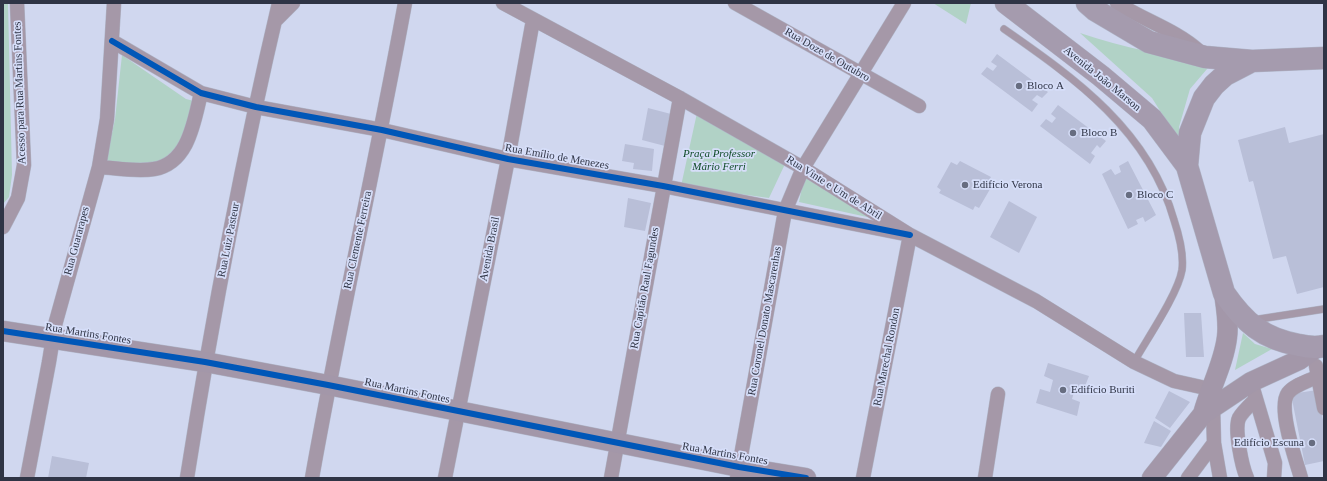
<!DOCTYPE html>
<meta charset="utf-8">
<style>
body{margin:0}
#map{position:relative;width:1327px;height:481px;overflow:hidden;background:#d0d7ef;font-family:"Times New Roman",serif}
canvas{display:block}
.frame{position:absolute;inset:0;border:4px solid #2f3445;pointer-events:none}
</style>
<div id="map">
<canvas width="1327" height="481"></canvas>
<div class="frame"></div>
</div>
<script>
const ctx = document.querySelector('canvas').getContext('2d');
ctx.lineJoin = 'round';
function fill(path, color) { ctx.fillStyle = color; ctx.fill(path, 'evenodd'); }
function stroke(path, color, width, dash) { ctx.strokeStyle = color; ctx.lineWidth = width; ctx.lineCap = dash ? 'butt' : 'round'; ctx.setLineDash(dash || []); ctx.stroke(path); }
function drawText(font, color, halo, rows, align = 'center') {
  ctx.font = font + ' "Times New Roman",serif'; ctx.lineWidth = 3.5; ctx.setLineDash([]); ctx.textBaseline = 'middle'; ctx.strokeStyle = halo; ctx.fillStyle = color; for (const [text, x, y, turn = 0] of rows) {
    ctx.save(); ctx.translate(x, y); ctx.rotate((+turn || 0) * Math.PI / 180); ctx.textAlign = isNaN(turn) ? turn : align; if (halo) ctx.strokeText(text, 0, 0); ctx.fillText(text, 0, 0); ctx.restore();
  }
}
const green = new Path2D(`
 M 3,3 L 8,3 L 12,175 L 9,197 L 3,204 Z
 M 933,3 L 971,3 L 966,24 Z
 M 1080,33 C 1124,48 1167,56 1213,62 L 1190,89 L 1179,127 L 1182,146 L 1152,98 Z
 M 122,55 L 186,99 L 194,101 L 186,139 L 155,167 L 105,165 L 115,119 Z
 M 697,113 L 785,164 L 769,198 L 681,186 Z
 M 805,173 L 876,219 L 799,202 Z
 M 1243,333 L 1255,344 L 1272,349 L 1235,370 Z`);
const building = new Path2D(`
 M 997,54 L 1048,92 L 1042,98 L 1037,95 L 1032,100 L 1038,104 L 1032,112 L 981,74 L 987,67 L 993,71 L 997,66 L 991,62 Z
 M 1058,105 L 1106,141 L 1100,148 L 1097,145 L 1091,153 L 1095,156 L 1090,164 L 1040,126 L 1046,119 L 1052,123 L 1056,118 L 1051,114 Z
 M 648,108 L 671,114 L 665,146 L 642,140 Z
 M 1285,127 L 1289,143 L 1324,134 L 1324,287 L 1297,294 L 1286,256 L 1273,259 L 1253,181 L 1249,182 L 1238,140 Z
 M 625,144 L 654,149 L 652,171 L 633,169 L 634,163 L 622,161 Z
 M 960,161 L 991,177 L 988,182 L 993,184 L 979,208 L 975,206 L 973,210 L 939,193 L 941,190 L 937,187 L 951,162 L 957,165 Z
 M 1128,161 L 1156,215 L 1145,222 L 1143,217 L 1136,220 L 1138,224 L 1128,229 L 1102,174 L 1111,169 L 1115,175 L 1121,172 L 1119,166 Z
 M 628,198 L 651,203 L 645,231 L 624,227 Z
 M 1009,201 L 1037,217 L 1019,253 L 990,237 Z
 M 1184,313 L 1201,313 L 1204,357 L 1186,357 Z
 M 1048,363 L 1089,376 L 1083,391 L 1075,389 L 1072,399 L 1080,402 L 1077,416 L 1036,403 L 1040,389 L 1050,392 L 1053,380 L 1044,376 Z
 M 1317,390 L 1324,425 L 1324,461 L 1305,465 L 1291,394 Z
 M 1169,391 L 1190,402 L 1170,428 L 1155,418 Z
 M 1154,421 L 1171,431 L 1161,447 L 1144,443 Z
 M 52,456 L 89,463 L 86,478 L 48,478 Z`);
const lane = new Path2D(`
 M 1004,29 C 1076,79 1149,131 1174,220 C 1179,235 1184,254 1182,270 C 1178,294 1147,339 1134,362
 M 1253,320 L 1324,309`);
const street = new Path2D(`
 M 503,3 L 680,98 L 803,168 L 910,235 L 1036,301 L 1134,362 L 1174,381 L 1210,389
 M 735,3 L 919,106
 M 1117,3 C 1143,20 1176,30 1199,51
 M 275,21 L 293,3
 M 112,41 L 201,93 L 256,107 L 382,130 L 508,159 L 663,186 L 910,235
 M 99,167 C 116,168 137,172 154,169 C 189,163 194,121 201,93
 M 3,227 L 18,198 L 24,165 L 17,3
 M 1316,366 L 1324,408
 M 1251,382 L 1275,463 L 1274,478
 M 1213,407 L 1214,443 L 1220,478
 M 27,478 L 49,362 L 55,325 L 99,167 L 107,119 L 114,3
 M 187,478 C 212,319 242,160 279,3
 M 312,478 C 340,319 376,162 405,3
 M 445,478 L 508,159 L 533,20
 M 611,478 L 680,98
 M 737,478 L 785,211 L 803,168 L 904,3
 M 863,478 L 910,235
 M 985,478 L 998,394
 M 1188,478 L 1214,443
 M 1247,478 C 1242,467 1234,429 1239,418 C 1243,411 1250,405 1256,399
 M 1301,478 C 1296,460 1277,408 1288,393 C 1294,385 1309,381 1318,376`);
const secondary = new Path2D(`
 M 3,331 L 205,362 L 328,385 L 739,467 L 806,478
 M 1203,414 C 1210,388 1224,363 1227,337 C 1229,323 1226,307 1224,293
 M 1152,478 L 1203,414 L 1251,382 L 1299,360 L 1316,348`);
const primary = new Path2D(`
 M 1006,3 L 1101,76 L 1152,119 L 1187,166
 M 1087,3 L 1095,10 L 1149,42 L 1205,57 L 1252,61 L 1324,58
 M 1252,61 L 1225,75 L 1214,85 L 1204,98 L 1190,133 L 1187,166 L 1224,293 C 1244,322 1263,339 1299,345 C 1308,347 1315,348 1324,346`);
const cycleway = new Path2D(`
 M 112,41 L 201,93 L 256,107 L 382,130 L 508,159 L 663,186 L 910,235
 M 3,331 L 205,362 L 328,385 L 739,467 L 806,478`);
const markers = [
 [1019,86,4,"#676d80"],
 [1073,133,4,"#676d80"],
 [965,185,4,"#676d80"],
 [1129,195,4,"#676d80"],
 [1063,390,4,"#676d80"],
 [1312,443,4,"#676d80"]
];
const streetNames = [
 ["Rua Doze de Outubro",827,55,30],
 ["Avenida João Marson",1102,79,39],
 ["Acesso para Rua Martins Fontes",20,93,-92],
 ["Rua Emílio de Menezes",557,157,10],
 ["Rua Vinte e Um de Abril",834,188,32],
 ["Rua Luiz Pasteur",229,240,-79],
 ["Rua Clemente Ferreira",358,240,-78],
 ["Rua Guararapes",77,241,-75],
 ["Avenida Brasil",490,249,-79],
 ["Rua Capitão Raul Fagundes",645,288,-80],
 ["Rua Coronel Donato Mascarenhas",765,321,-80],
 ["Rua Martins Fontes",88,334,9],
 ["Rua Marechal Rondon",887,357,-79],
 ["Rua Martins Fontes",407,391,12],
 ["Rua Martins Fontes",725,454,10]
];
const poiNames = [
 ["Bloco A",1027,86],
 ["Bloco B",1081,133],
 ["Edifício Verona",973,185],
 ["Bloco C",1137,195],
 ["Edifício Buriti",1071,390],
 ["Edifício Escuna",1304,443,"right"]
];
const parkNames = [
 ["Praça Professor",719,154],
 ["Mário Ferri",719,167]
];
fill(green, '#b1d2c6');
fill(building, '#b9bfd8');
stroke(lane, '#afb5c7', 8);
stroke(street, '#afb5c7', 15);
stroke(secondary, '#afb5c7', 21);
stroke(primary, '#afb5c7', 23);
stroke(lane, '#a598a8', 7);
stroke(street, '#a598a8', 14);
stroke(secondary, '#a397a9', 20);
stroke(primary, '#a59bae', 22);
stroke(cycleway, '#0057b8', 6);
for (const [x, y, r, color] of markers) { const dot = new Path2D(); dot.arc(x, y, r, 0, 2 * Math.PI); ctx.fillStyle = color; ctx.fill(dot); stroke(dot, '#d6def9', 1.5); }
drawText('11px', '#2f3445', '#d6def9', streetNames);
drawText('11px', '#2f3445', '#d6def9', poiNames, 'left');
drawText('italic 11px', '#0f4b27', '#d6def9', parkNames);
</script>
